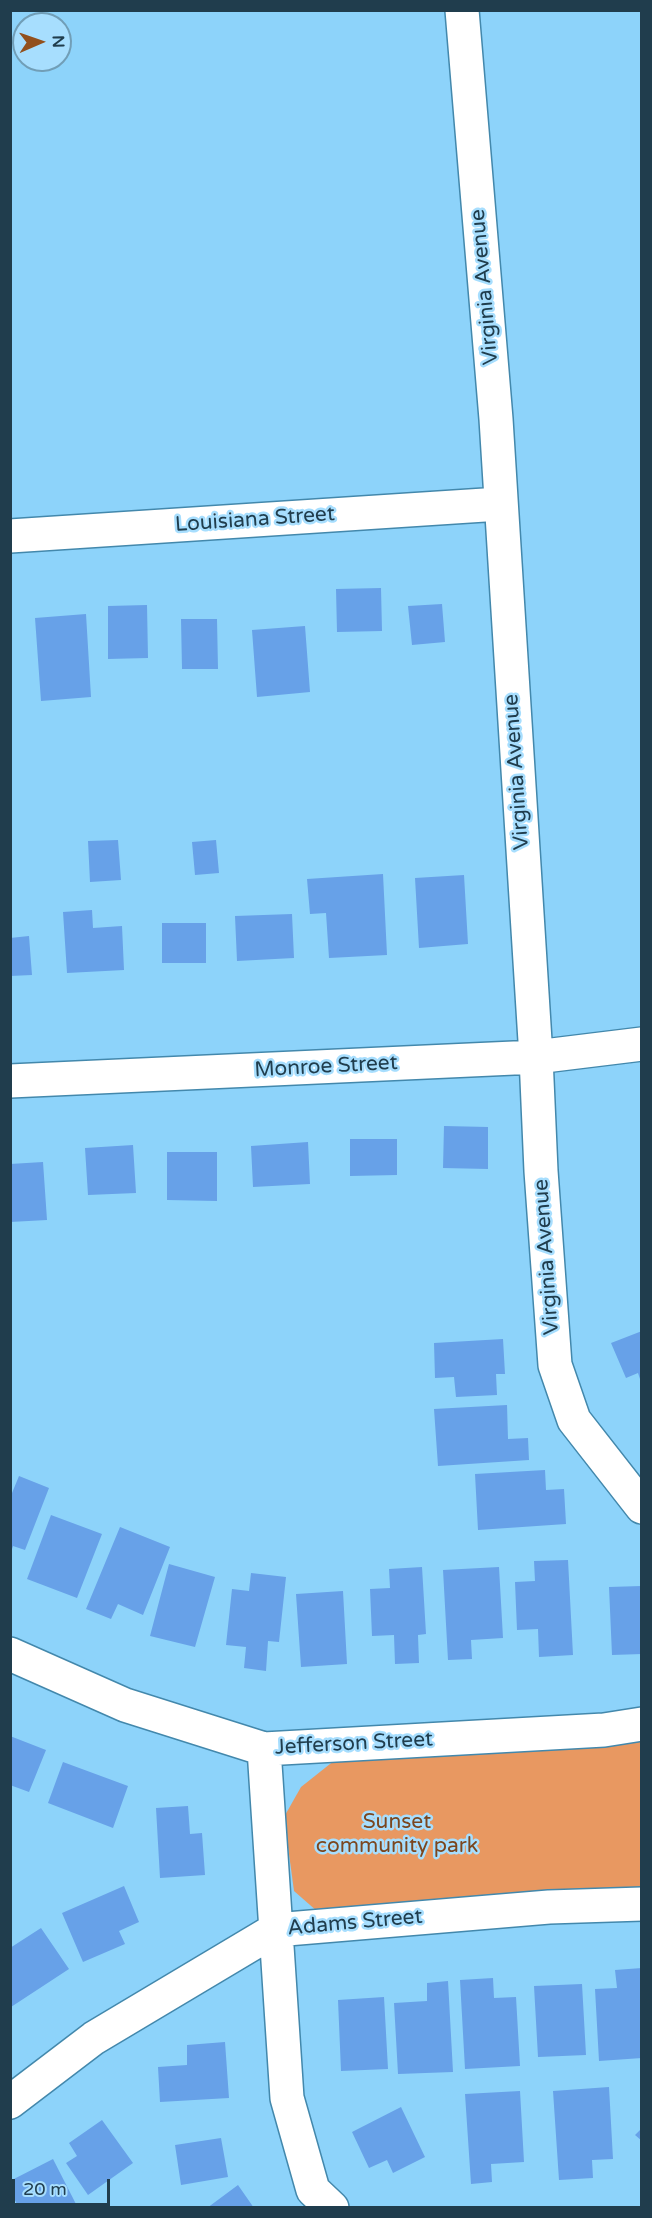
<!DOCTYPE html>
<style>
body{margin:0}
#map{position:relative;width:652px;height:2218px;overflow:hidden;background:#8dd3fa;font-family:"Varela Round",sans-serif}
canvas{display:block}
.frame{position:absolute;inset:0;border:12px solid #203d4d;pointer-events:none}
.north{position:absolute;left:12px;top:12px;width:60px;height:60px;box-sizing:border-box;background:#a7defe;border:2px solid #719eb7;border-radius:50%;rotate:88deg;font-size:16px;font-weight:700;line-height:24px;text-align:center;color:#203d4d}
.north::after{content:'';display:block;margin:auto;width:21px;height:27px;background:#92501d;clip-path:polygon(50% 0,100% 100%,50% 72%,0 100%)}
.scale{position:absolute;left:12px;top:2179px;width:98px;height:27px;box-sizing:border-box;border:3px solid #203d4d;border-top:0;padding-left:8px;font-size:18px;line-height:21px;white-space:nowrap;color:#203d4d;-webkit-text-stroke:4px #a7defe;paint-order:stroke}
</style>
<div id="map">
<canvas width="652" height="2218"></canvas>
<div class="frame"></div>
<div class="north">N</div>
<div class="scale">20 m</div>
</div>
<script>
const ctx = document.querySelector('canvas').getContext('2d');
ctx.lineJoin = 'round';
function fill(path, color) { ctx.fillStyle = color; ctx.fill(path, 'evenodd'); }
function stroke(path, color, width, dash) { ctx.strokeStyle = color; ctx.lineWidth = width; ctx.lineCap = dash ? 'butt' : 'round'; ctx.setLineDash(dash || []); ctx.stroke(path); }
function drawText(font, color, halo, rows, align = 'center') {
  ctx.font = font + ' "Varela Round",sans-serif'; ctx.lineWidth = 5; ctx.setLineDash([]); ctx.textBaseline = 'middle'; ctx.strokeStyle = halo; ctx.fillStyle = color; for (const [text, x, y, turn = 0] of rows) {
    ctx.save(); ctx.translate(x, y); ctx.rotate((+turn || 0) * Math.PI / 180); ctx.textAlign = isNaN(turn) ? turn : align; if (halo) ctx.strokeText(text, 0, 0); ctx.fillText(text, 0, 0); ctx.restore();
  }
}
const green = new Path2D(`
 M 641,1735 L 641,1891 L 326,1919 L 294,1891 L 284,1817 L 301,1787 L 335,1760 Z`);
const building = new Path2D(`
 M 381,588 L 382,631 L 337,632 L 336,589 Z
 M 442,604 L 445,642 L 412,645 L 408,606 Z
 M 147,605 L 148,658 L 108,659 L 108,606 Z
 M 86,614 L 91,697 L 41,701 L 35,618 Z
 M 181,619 L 217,619 L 218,669 L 182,669 Z
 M 305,626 L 310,692 L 257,697 L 252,630 Z
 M 118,840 L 121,880 L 90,882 L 88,841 Z
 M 216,840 L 219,873 L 195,875 L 192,842 Z
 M 383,874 L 387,955 L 329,958 L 326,913 L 310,914 L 307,879 Z
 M 464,875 L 468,944 L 419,948 L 415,878 Z
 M 92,910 L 93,928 L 122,926 L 124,970 L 67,973 L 63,912 Z
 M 292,914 L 294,958 L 237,961 L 235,916 Z
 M 162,923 L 206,923 L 206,963 L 162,963 Z
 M 29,936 L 32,975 L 10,976 L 10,938 Z
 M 444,1126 L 488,1127 L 488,1169 L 443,1168 Z
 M 350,1139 L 397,1139 L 397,1175 L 350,1176 Z
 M 308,1142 L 310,1184 L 253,1187 L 251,1146 Z
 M 133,1145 L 136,1193 L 88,1195 L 85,1148 Z
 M 167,1152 L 217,1152 L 217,1201 L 167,1200 Z
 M 43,1162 L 47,1220 L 10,1222 L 10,1164 Z
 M 642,1331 L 642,1382 L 641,1382 L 638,1373 L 626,1378 L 611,1343 Z
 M 503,1339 L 505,1374 L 496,1374 L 497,1395 L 456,1397 L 454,1377 L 435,1378 L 434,1343 Z
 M 507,1405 L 508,1439 L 528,1438 L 529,1460 L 438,1466 L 434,1409 Z
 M 545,1470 L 546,1490 L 564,1489 L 566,1524 L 478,1530 L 475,1474 Z
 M 19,1476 L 49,1488 L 25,1550 L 13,1546 L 11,1552 L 10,1492 L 12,1493 Z
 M 51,1515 L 102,1534 L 77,1598 L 27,1579 Z
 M 120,1527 L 170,1547 L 143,1615 L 118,1604 L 111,1619 L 86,1609 Z
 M 568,1560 L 573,1655 L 539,1657 L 538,1629 L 517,1630 L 515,1582 L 535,1581 L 534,1561 Z
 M 169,1564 L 215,1577 L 195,1647 L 150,1636 Z
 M 422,1567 L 426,1634 L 418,1635 L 419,1663 L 395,1664 L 394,1635 L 372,1636 L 370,1589 L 390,1588 L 389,1569 Z
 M 499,1567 L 503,1638 L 471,1640 L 472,1659 L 448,1660 L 443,1570 Z
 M 251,1573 L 286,1577 L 279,1642 L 268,1641 L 266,1671 L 244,1668 L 246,1647 L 226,1645 L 232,1589 L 249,1591 Z
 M 641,1586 L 642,1654 L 612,1655 L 609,1587 Z
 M 343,1591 L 347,1664 L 301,1667 L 296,1594 Z
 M 10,1736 L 46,1750 L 29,1792 L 10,1785 Z
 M 63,1762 L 128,1786 L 113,1828 L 48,1803 Z
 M 188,1806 L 190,1834 L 202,1833 L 205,1875 L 160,1878 L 156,1808 Z
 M 124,1886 L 139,1922 L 119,1931 L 125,1944 L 83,1962 L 62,1913 Z
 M 41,1928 L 69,1969 L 11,2007 L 10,1948 Z
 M 642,1968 L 642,2058 L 599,2061 L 595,1989 L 617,1988 L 615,1970 Z
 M 493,1978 L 494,1998 L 516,1997 L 520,2066 L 465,2069 L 460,1980 Z
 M 448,1981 L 453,2072 L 398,2074 L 394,2003 L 427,2001 L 427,1983 Z
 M 582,1984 L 586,2055 L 538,2057 L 534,1986 Z
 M 384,1997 L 388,2069 L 341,2071 L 338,2000 Z
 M 225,2042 L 229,2098 L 160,2102 L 158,2067 L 187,2065 L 187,2045 Z
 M 609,2087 L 613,2159 L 592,2160 L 593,2178 L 559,2180 L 553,2091 Z
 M 520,2091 L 524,2162 L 491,2164 L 492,2182 L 471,2184 L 465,2094 Z
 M 401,2107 L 425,2157 L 393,2173 L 387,2160 L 369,2168 L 352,2132 Z
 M 102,2120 L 133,2163 L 88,2195 L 66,2163 L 77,2156 L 69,2143 Z
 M 642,2128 L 642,2141 L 635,2135 Z
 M 221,2138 L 228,2177 L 181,2185 L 175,2145 Z
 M 53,2159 L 78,2208 L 19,2208 L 10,2191 L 10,2181 Z
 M 238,2185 L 254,2208 L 207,2208 Z`);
const street = new Path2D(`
 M 462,10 L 496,419 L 536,1057 L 541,1171 L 555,1365 L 574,1420 L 642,1507
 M 10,536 L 500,504
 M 10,1081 L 536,1057 L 642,1044
 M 10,1654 L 125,1705 L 264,1749 L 604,1730 L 642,1724
 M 264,1749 L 287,2098 L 313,2190 L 332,2208
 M 10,2102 L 94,2038 L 275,1930 L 549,1907 L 642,1904`);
const streetNames = [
 ["Virginia Avenue",485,287,-95],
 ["Louisiana Street",255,520,-4],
 ["Virginia Avenue",517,772,-94],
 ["Monroe Street",326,1067,-3],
 ["Virginia Avenue",547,1257,-94],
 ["Jefferson Street",354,1744,-3],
 ["Adams Street",355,1923,-5]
];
const parkNames = [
 ["Sunset",397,1822],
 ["community park",397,1846]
];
fill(green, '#e89861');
fill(building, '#67a1e8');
stroke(street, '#4388ac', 36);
stroke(street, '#fff', 33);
drawText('21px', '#203d4d', '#a7defe', streetNames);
drawText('21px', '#7b461e', '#a7defe', parkNames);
</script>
